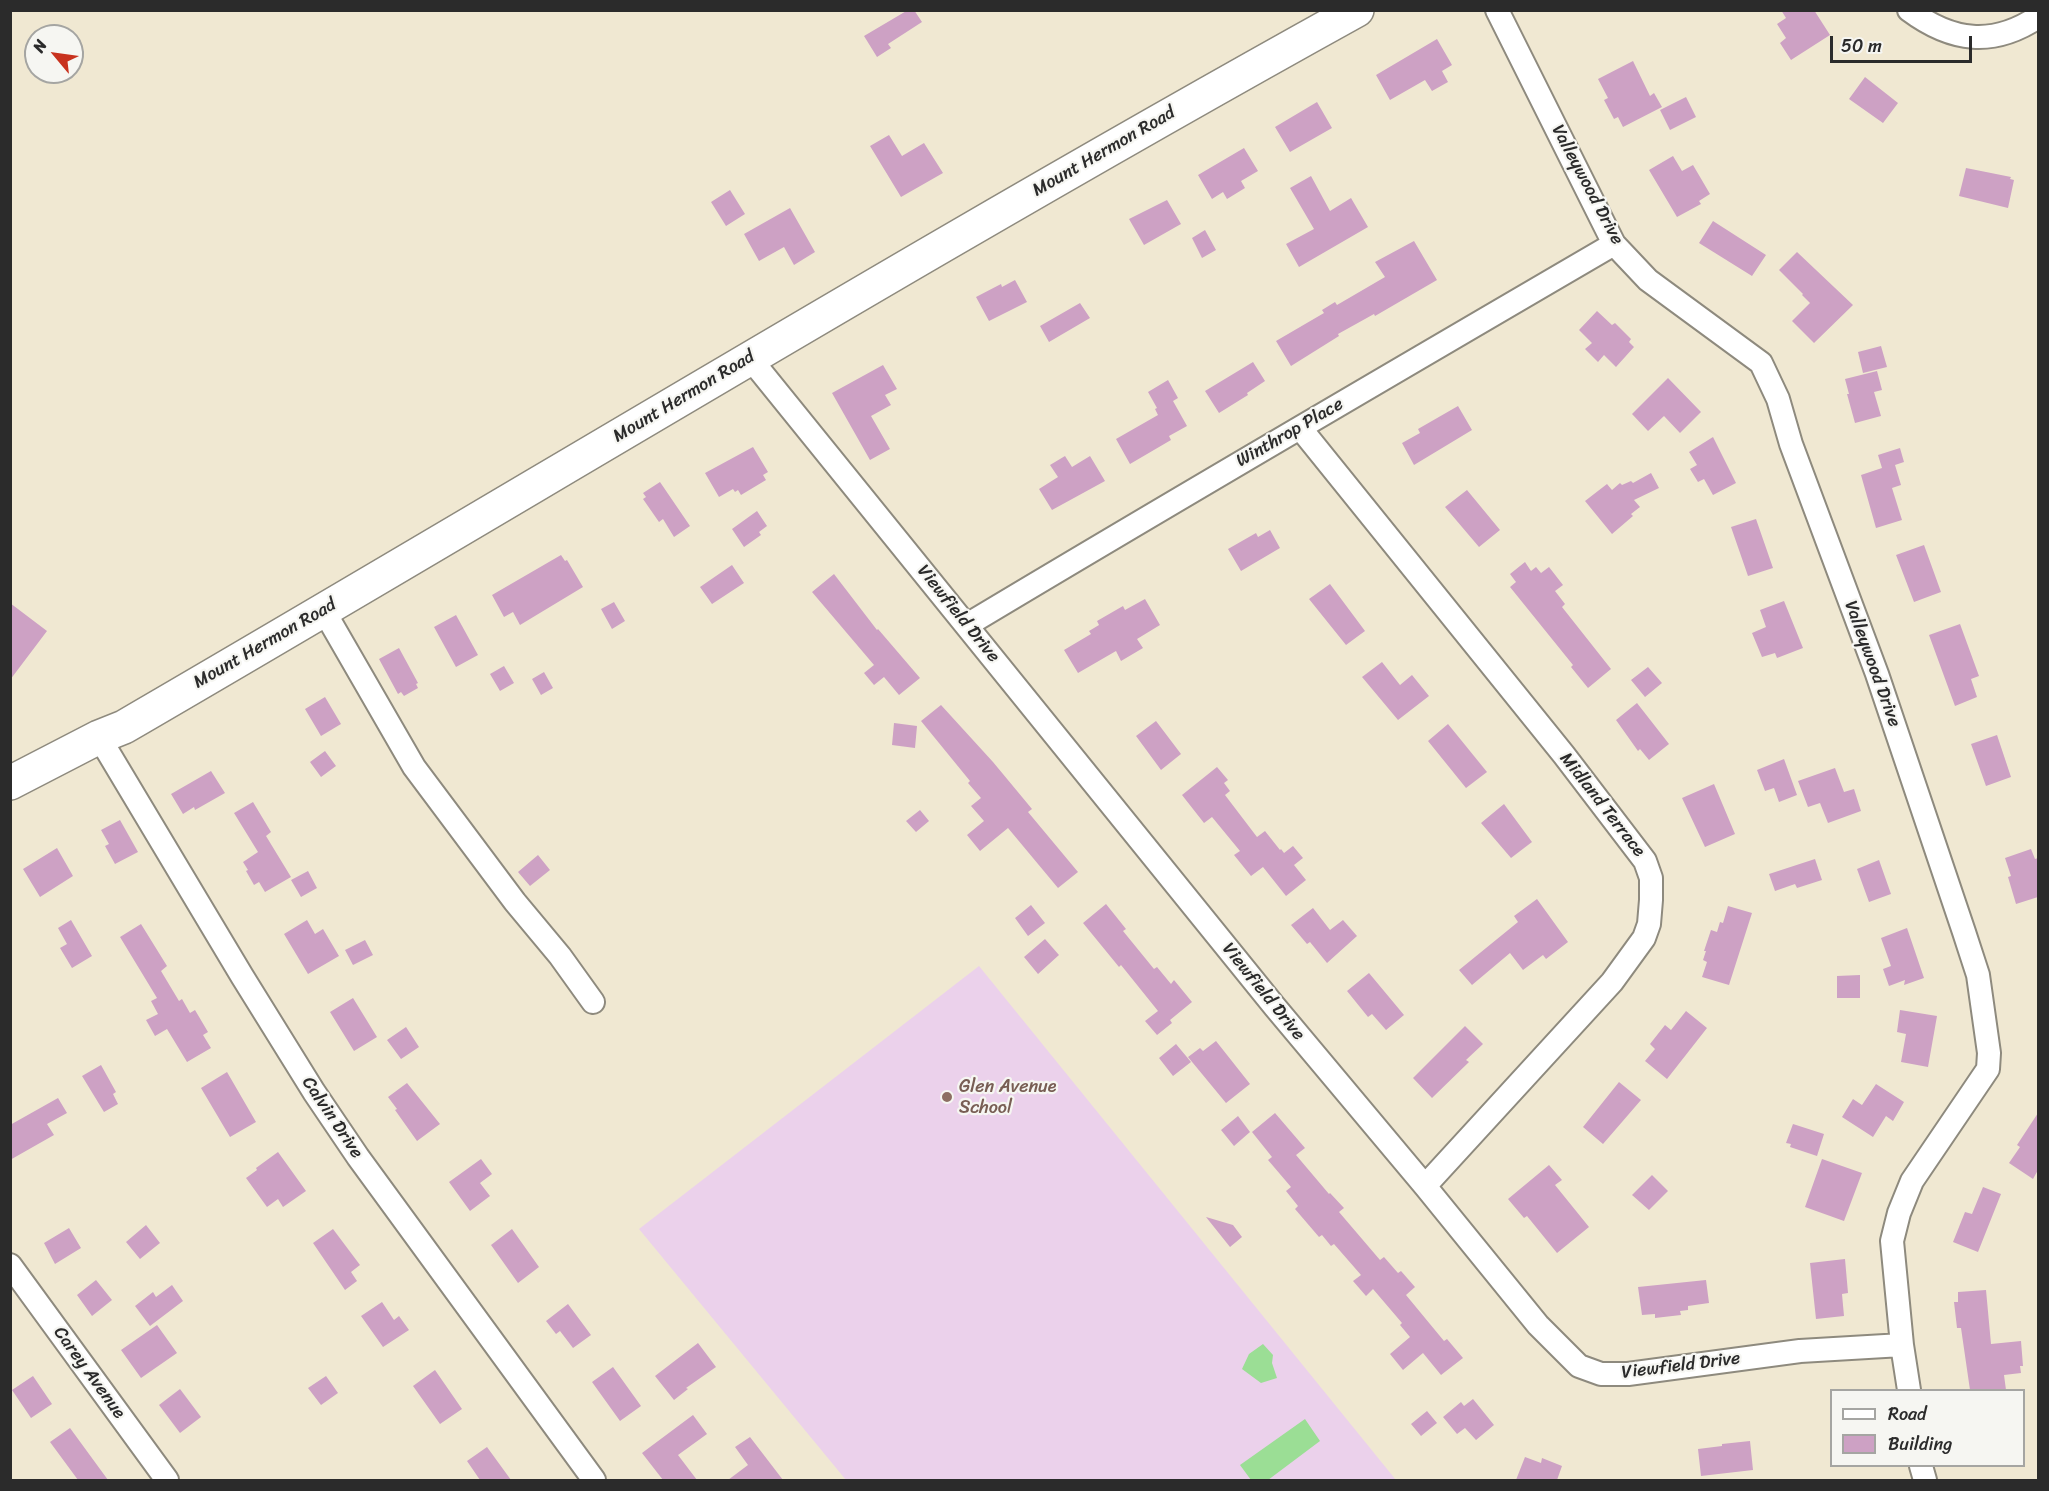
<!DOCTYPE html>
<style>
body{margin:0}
#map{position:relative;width:2049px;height:1491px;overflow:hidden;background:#f0e8d2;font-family:Sriracha,sans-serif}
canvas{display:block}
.frame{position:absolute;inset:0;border:12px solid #2b2b2b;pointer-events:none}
.legend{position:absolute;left:1830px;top:1389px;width:195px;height:78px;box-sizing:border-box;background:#f6f6f2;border:2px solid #a5a5a2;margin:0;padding:8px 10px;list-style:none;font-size:18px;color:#2b2b2b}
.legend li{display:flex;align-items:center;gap:12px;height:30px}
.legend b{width:30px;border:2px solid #a5a5a2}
.north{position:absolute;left:24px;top:24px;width:60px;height:60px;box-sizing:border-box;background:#f6f6f2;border:2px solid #a5a5a2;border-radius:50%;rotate:299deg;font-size:16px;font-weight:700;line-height:24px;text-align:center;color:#2b2b2b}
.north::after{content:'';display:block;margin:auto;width:21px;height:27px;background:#c8321e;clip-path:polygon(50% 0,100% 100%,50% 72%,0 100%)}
.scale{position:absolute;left:1830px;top:36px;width:142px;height:27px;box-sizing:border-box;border:3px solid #2b2b2b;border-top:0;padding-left:8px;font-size:18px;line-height:21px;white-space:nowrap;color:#2b2b2b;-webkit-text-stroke:4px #f6f6f2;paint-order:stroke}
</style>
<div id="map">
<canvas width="2049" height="1491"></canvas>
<div class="frame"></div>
<ul class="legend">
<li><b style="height:8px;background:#fff"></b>Road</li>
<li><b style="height:16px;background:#cda1c4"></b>Building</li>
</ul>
<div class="north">N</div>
<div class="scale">50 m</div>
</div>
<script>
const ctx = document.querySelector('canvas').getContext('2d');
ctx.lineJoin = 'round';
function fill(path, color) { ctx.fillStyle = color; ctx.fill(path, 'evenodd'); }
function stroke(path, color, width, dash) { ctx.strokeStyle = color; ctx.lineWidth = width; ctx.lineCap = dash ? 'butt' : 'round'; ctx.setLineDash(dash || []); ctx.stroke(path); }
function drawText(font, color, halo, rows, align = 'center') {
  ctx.font = font + ' Sriracha,sans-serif'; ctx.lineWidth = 4.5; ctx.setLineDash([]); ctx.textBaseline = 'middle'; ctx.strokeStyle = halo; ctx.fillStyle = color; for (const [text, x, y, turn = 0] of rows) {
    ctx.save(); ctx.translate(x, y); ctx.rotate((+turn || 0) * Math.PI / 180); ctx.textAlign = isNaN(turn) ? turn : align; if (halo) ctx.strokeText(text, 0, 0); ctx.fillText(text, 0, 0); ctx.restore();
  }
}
const built = new Path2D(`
 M 979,966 L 1396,1480 L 846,1480 L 639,1229 Z`);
const green = new Path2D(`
 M 1263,1344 L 1273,1355 L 1272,1363 L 1277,1378 L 1261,1383 L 1242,1369 L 1249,1354 Z
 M 1305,1419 L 1320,1441 L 1268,1480 L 1251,1480 L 1240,1465 Z`);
const building = new Path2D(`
 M 908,10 L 914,10 L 922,22 L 888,44 L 891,48 L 877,57 L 864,36 Z
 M 1781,10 L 1814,10 L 1830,35 L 1791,60 L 1780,43 L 1786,38 L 1777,24 L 1786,18 Z
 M 1437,39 L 1452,65 L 1442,71 L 1448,82 L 1432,91 L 1425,80 L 1390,100 L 1376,75 Z
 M 1633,61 L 1650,96 L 1654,93 L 1662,107 L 1623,127 L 1618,117 L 1614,119 L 1604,100 L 1608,98 L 1598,79 Z
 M 1865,77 L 1898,103 L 1883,123 L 1849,99 Z
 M 1686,97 L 1696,117 L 1670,130 L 1660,110 Z
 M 1317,102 L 1332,128 L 1290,152 L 1275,127 Z
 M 889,135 L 902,156 L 924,143 L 943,173 L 901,197 L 870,146 Z
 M 1244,148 L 1258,171 L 1241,181 L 1245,188 L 1227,199 L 1223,192 L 1212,199 L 1198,175 Z
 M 1673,156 L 1682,171 L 1693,165 L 1710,194 L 1699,201 L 1701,204 L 1677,217 L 1649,170 Z
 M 1966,168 L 2011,177 L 2010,179 L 2014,180 L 2008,208 L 1959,196 Z
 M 1311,176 L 1330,211 L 1351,198 L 1368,227 L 1299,267 L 1286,244 L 1314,229 L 1290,188 Z
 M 730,190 L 745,214 L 726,226 L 711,202 Z
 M 1167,200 L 1181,224 L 1144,245 L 1129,219 Z
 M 790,208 L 815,252 L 794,265 L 784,247 L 759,261 L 744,234 Z
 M 1713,221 L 1766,255 L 1752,276 L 1699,243 Z
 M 1205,230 L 1216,250 L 1202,258 L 1192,238 Z
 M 1414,241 L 1437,280 L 1375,316 L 1374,314 L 1338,334 L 1339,336 L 1291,366 L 1276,341 L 1324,313 L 1322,310 L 1335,302 L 1337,305 L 1385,277 L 1375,262 Z
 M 1797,252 L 1853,305 L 1814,343 L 1792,321 L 1810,303 L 1802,295 L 1803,294 L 1779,270 Z
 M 1015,280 L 1027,302 L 989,321 L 976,297 L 1001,284 L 1002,287 Z
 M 1080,303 L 1090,318 L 1049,342 L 1040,326 Z
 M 1597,311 L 1612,325 L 1615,323 L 1631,339 L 1629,342 L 1634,347 L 1616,367 L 1604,355 L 1598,362 L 1585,349 L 1592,343 L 1579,330 Z
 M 1881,346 L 1887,367 L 1863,373 L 1858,352 Z
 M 1253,362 L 1265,381 L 1247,393 L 1248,395 L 1219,413 L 1205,391 Z
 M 883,365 L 897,389 L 885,395 L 891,405 L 871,416 L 890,449 L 870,460 L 832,393 Z
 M 1877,371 L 1882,390 L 1874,392 L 1881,416 L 1855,423 L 1847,394 L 1849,394 L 1845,379 Z
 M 1668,378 L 1701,412 L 1680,433 L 1664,416 L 1648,431 L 1632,414 Z
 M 1168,380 L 1178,398 L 1173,401 L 1187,426 L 1169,436 L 1171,440 L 1130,464 L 1116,439 L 1158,415 L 1155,409 L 1157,408 L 1148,392 Z
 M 1458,406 L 1472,430 L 1414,465 L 1402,443 L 1420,433 L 1418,429 Z
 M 1713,437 L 1736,483 L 1713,495 L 1704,479 L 1698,482 L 1690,469 L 1697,465 L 1689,452 Z
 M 753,447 L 768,472 L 763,475 L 766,480 L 741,495 L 738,490 L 735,492 L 733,489 L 719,497 L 705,473 Z
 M 1900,448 L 1904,462 L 1895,465 L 1901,485 L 1892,488 L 1902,520 L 1876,528 L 1861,475 L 1882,468 L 1878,455 Z
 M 1065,456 L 1072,467 L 1090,456 L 1105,481 L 1052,510 L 1039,489 L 1058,477 L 1050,465 Z
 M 1651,473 L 1659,488 L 1634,500 L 1640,507 L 1631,514 L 1633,516 L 1612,534 L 1585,501 L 1607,484 L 1612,490 L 1620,483 L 1622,485 L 1631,481 L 1633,483 Z
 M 660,482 L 690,526 L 674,537 L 663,519 L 659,522 L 643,499 L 646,497 L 643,493 Z
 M 1467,490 L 1500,530 L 1479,547 L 1445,507 Z
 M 757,511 L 767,526 L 759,532 L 761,535 L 744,547 L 732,529 Z
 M 1756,519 L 1773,568 L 1748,576 L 1731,527 Z
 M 1270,530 L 1280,548 L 1241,571 L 1228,549 L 1256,533 L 1258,537 Z
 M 1924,545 L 1941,592 L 1914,602 L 1896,555 Z
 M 561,555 L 565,561 L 567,560 L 583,587 L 520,625 L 513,612 L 504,617 L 492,595 Z
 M 1525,562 L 1531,571 L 1536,567 L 1541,573 L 1549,567 L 1563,585 L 1555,591 L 1565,604 L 1562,607 L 1611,669 L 1588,688 L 1571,667 L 1573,665 L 1510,587 L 1516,582 L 1510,574 Z
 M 732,565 L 744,583 L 712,604 L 700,587 Z
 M 834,574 L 877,630 L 878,629 L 920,678 L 899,695 L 884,677 L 874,685 L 864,673 L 874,665 L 812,592 Z
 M 1330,584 L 1365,631 L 1346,645 L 1309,599 Z
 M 1145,599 L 1160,625 L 1137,639 L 1143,648 L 1121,661 L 1116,651 L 1078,673 L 1064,650 L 1091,634 L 1089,631 L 1099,625 L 1097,621 L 1123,606 L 1125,610 Z
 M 1784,601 L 1803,648 L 1777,658 L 1775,653 L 1762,657 L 1752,633 L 1766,627 L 1760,610 Z
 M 614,602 L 625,621 L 612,629 L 601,609 Z
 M 10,603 L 47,631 L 10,680 Z
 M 456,615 L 478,655 L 456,667 L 434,627 Z
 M 1960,624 L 1979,676 L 1971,679 L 1977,697 L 1955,706 L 1929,635 Z
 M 399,648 L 418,683 L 416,684 L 418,688 L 404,696 L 401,692 L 398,694 L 379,659 Z
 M 1382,662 L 1400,685 L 1412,675 L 1429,696 L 1398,720 L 1362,677 Z
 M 504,666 L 514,683 L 500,691 L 490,674 Z
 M 1648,667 L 1662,683 L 1645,697 L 1631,680 Z
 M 544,672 L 553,688 L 541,695 L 532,679 Z
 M 325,697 L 341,724 L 321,736 L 305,709 Z
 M 1637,703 L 1669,744 L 1649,760 L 1640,749 L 1638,751 L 1616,720 Z
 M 941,705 L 993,762 L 1032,809 L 1028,812 L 1078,872 L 1058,888 L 1008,828 L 980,851 L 967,835 L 984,821 L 971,806 L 981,798 L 968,783 L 970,781 L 921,721 Z
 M 1156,721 L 1181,754 L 1161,770 L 1136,736 Z
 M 894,723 L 917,726 L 915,748 L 892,745 Z
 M 1448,724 L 1487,772 L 1466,788 L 1428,741 Z
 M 1997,735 L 2011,777 L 1986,786 L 1971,744 Z
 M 325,751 L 336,766 L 321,777 L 310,762 Z
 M 1784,759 L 1797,795 L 1779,802 L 1774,788 L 1765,791 L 1757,770 Z
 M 1217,767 L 1228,780 L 1224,783 L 1230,791 L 1225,795 L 1257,837 L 1265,831 L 1280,850 L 1281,849 L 1284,853 L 1293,846 L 1303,858 L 1294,865 L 1306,880 L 1286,896 L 1263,867 L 1251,876 L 1234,855 L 1240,851 L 1212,817 L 1204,823 L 1182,795 Z
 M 1835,768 L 1844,792 L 1854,789 L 1861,811 L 1828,823 L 1820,803 L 1808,807 L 1798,781 Z
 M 211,771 L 225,793 L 195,810 L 194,807 L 183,814 L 171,794 Z
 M 1714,784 L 1735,834 L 1705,847 L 1682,798 Z
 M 253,802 L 271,832 L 266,836 L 291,877 L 265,892 L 259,882 L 254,885 L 246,871 L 248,870 L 243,862 L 258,852 L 234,813 Z
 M 1504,804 L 1532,842 L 1511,858 L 1481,823 Z
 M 920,810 L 929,821 L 916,832 L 906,821 Z
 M 120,820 L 138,852 L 115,864 L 105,846 L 109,844 L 101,830 Z
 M 57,848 L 73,876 L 40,897 L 23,869 Z
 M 2031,849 L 2035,859 L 2038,858 L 2038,897 L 2016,904 L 2008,877 L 2011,876 L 2005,858 Z
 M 538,855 L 550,870 L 530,886 L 518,872 Z
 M 1815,859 L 1822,880 L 1797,888 L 1795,884 L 1775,891 L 1769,874 Z
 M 1879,860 L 1891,894 L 1869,902 L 1857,869 Z
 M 308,871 L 317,888 L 301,897 L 291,880 Z
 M 1537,899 L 1568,942 L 1546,959 L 1543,955 L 1523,970 L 1510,953 L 1472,985 L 1459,970 L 1518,922 L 1514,916 Z
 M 1106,904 L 1126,929 L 1123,931 L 1154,969 L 1157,967 L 1171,984 L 1174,980 L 1192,1002 L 1170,1020 L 1172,1023 L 1157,1035 L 1145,1021 L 1158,1011 L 1121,965 L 1119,967 L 1083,923 Z
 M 1031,905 L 1045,923 L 1028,936 L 1015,918 Z
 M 1728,906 L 1752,913 L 1729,985 L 1702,977 L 1707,962 L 1703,960 L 1706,951 L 1704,951 L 1711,930 L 1717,932 L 1720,922 L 1723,923 Z
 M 1313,908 L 1330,930 L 1343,920 L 1357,936 L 1327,963 L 1310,942 L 1307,944 L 1291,925 Z
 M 71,920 L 92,956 L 72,968 L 60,948 L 67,944 L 58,928 Z
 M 307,920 L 315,934 L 323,929 L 339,956 L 308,974 L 284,934 Z
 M 141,924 L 167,966 L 161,971 L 179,1001 L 182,999 L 190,1013 L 195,1010 L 208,1032 L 203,1035 L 211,1048 L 187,1062 L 167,1029 L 155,1036 L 146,1020 L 158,1014 L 151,1001 L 157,998 L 120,937 Z
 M 1907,928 L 1924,978 L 1904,985 L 1905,980 L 1889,986 L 1883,969 L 1891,966 L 1881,938 Z
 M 1045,939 L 1059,955 L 1038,974 L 1024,957 Z
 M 365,940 L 373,955 L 353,965 L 345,950 Z
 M 1369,973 L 1404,1015 L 1386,1030 L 1372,1014 L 1368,1017 L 1347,991 Z
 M 1860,975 L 1860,998 L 1837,998 L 1837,976 Z
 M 353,998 L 377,1037 L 354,1051 L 330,1012 Z
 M 1900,1010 L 1937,1016 L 1928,1067 L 1901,1062 L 1906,1034 L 1897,1032 Z
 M 1686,1011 L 1707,1028 L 1667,1079 L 1645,1061 L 1655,1049 L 1650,1044 L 1665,1025 L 1671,1030 Z
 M 1465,1026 L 1483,1044 L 1466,1060 L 1469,1062 L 1432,1098 L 1413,1078 Z
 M 406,1027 L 419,1047 L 401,1059 L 387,1040 Z
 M 1216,1041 L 1250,1084 L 1226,1103 L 1188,1057 L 1200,1048 L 1203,1051 Z
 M 1176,1044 L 1191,1062 L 1173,1076 L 1159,1058 Z
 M 101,1065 L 116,1092 L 113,1094 L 118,1104 L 104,1112 L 82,1076 Z
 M 227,1072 L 256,1122 L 230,1137 L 201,1088 Z
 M 1619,1082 L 1641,1100 L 1603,1144 L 1583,1127 Z
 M 407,1083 L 440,1124 L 417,1141 L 395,1110 L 397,1109 L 388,1097 Z
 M 1876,1084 L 1904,1102 L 1893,1121 L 1886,1116 L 1873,1137 L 1842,1117 L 1853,1099 L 1862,1105 Z
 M 58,1098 L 67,1113 L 47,1124 L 54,1135 L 10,1160 L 10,1125 Z
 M 1275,1113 L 1305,1148 L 1296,1155 L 1329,1194 L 1330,1193 L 1344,1208 L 1339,1212 L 1380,1260 L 1384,1257 L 1398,1273 L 1401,1271 L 1415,1287 L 1406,1295 L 1444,1341 L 1447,1339 L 1463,1358 L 1441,1375 L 1423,1353 L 1403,1370 L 1390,1354 L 1410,1337 L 1400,1325 L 1402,1323 L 1373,1289 L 1366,1296 L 1353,1281 L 1361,1275 L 1334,1244 L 1331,1246 L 1322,1235 L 1319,1237 L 1295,1209 L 1298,1206 L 1286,1191 L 1291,1187 L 1268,1160 L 1272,1157 L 1252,1132 Z
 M 2038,1113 L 2038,1170 L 2033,1179 L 2009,1163 L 2020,1147 L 2017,1145 Z
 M 1238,1116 L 1250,1132 L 1234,1146 L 1221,1130 Z
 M 1793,1124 L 1824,1134 L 1817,1156 L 1790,1147 L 1791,1144 L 1786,1143 Z
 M 278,1152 L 306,1191 L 283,1207 L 278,1199 L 267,1207 L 246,1178 L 257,1170 L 256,1168 Z
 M 481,1159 L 492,1174 L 480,1183 L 490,1196 L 470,1211 L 449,1182 Z
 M 1822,1159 L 1862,1173 L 1844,1221 L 1805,1207 Z
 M 1549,1165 L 1562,1180 L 1555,1185 L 1589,1227 L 1557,1253 L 1527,1216 L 1524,1218 L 1508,1199 Z
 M 1652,1175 L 1668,1191 L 1649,1210 L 1632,1195 Z
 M 1983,1187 L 2001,1194 L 1978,1252 L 1953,1242 L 1965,1212 L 1972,1214 Z
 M 1206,1217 L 1233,1225 L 1242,1237 L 1230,1247 Z
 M 146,1225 L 160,1243 L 140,1259 L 126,1242 Z
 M 69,1228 L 81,1248 L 55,1264 L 44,1243 Z
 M 333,1229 L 360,1265 L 351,1272 L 357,1281 L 345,1290 L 313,1243 Z
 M 512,1229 L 539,1267 L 518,1283 L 491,1245 Z
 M 1845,1259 L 1848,1293 L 1842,1294 L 1844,1316 L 1816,1319 L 1810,1263 Z
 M 96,1280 L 112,1300 L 92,1316 L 77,1295 Z
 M 1706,1280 L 1709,1303 L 1688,1306 L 1688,1310 L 1680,1311 L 1681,1315 L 1655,1318 L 1655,1314 L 1642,1315 L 1638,1287 Z
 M 172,1285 L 183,1301 L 150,1326 L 135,1306 L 153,1292 L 156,1297 Z
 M 1986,1290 L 1991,1344 L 2021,1341 L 2023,1366 L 2020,1366 L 2021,1373 L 2004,1375 L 2006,1390 L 1970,1390 L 1961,1328 L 1957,1328 L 1954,1302 L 1958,1302 L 1958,1292 Z
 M 382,1302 L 394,1320 L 399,1316 L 409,1330 L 383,1347 L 361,1316 Z
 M 568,1304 L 591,1335 L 573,1348 L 560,1331 L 556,1334 L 546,1321 Z
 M 157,1325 L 177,1353 L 141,1378 L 121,1350 Z
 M 698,1343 L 716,1367 L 686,1388 L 688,1389 L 674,1400 L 655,1376 Z
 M 613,1367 L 641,1406 L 620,1421 L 592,1382 Z
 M 435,1370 L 462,1409 L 440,1424 L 413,1386 Z
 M 33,1376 L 52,1404 L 31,1418 L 12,1390 Z
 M 326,1376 L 338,1393 L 321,1405 L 308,1388 Z
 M 180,1389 L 201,1417 L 180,1433 L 159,1405 Z
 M 1473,1399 L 1494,1425 L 1476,1440 L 1465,1428 L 1457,1434 L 1443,1417 L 1461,1402 L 1464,1406 Z
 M 1427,1411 L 1437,1423 L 1421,1436 L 1411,1424 Z
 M 693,1415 L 707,1434 L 678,1455 L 697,1480 L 663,1480 L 642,1453 Z
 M 70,1428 L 108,1480 L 78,1480 L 50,1442 Z
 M 750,1437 L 783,1480 L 728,1480 L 748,1465 L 735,1447 Z
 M 1750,1441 L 1753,1470 L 1701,1476 L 1698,1449 L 1722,1446 L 1722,1444 Z
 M 487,1447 L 511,1480 L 480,1480 L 467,1461 Z
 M 1525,1457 L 1541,1463 L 1542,1458 L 1562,1466 L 1557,1480 L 1516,1480 Z`);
const street = new Path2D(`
 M 1497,10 L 1614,244 L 1648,280 L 1761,363 L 1778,399 L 1791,444 L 1877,674 L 1964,932 L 1978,975 L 1989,1053 L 1988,1069 L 1912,1181 L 1899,1213 L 1892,1241 L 1902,1345 L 1909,1390
 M 1909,10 C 1952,42 1993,47 2038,17
 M 749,357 L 1275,1007 L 1425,1186 L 1538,1325 L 1579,1366 L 1601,1374 L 1628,1374 L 1800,1351 L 1902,1345
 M 1301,429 L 1564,755 L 1645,861 L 1651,878 L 1651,900 L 1649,924 L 1644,938 L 1612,982 L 1425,1186
 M 324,611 L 414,767 L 515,902 L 560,956 L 593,1002
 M 967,625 C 1182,496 1398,370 1614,244
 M 99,737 L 242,976 L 314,1092 L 358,1157 L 594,1480
 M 10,1265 L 167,1480
 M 1921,1466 L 1925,1480`);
const secondary = new Path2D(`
 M 10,783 L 99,737 L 124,727 C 535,488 941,240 1357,10`);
const markers = [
 [947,1097,6,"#8d6e63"]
];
const streetNames = [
 ["Mount Hermon Road",1104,152,-30],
 ["Valleywood Drive",1587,185,62],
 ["Mount Hermon Road",684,397,-31],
 ["Winthrop Place",1290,433,-30],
 ["Viewfield Drive",958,614,51],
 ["Mount Hermon Road",265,644,-30],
 ["Valleywood Drive",1872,664,70],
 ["Midland Terrace",1602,805,52],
 ["Viewfield Drive",1263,992,51],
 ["Calvin Drive",332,1118,56],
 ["Viewfield Drive",1681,1366,-7],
 ["Carey Avenue",89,1373,54]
];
const educationNames = [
 ["Glen Avenue",959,1087],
 ["School",959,1108]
];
fill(built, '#ebd1eb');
fill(green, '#9bde95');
fill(building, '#cda1c4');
stroke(street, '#8e8a7e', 26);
stroke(secondary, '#8e8a7e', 36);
stroke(street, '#fff', 22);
stroke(secondary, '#fff', 33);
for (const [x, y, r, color] of markers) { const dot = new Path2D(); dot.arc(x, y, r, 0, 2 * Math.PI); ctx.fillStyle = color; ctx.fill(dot); stroke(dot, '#f6f6f2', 2); }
drawText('18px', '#2b2b2b', '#f6f6f2', streetNames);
drawText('18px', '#785e54', '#f6f6f2', educationNames, 'left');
</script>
